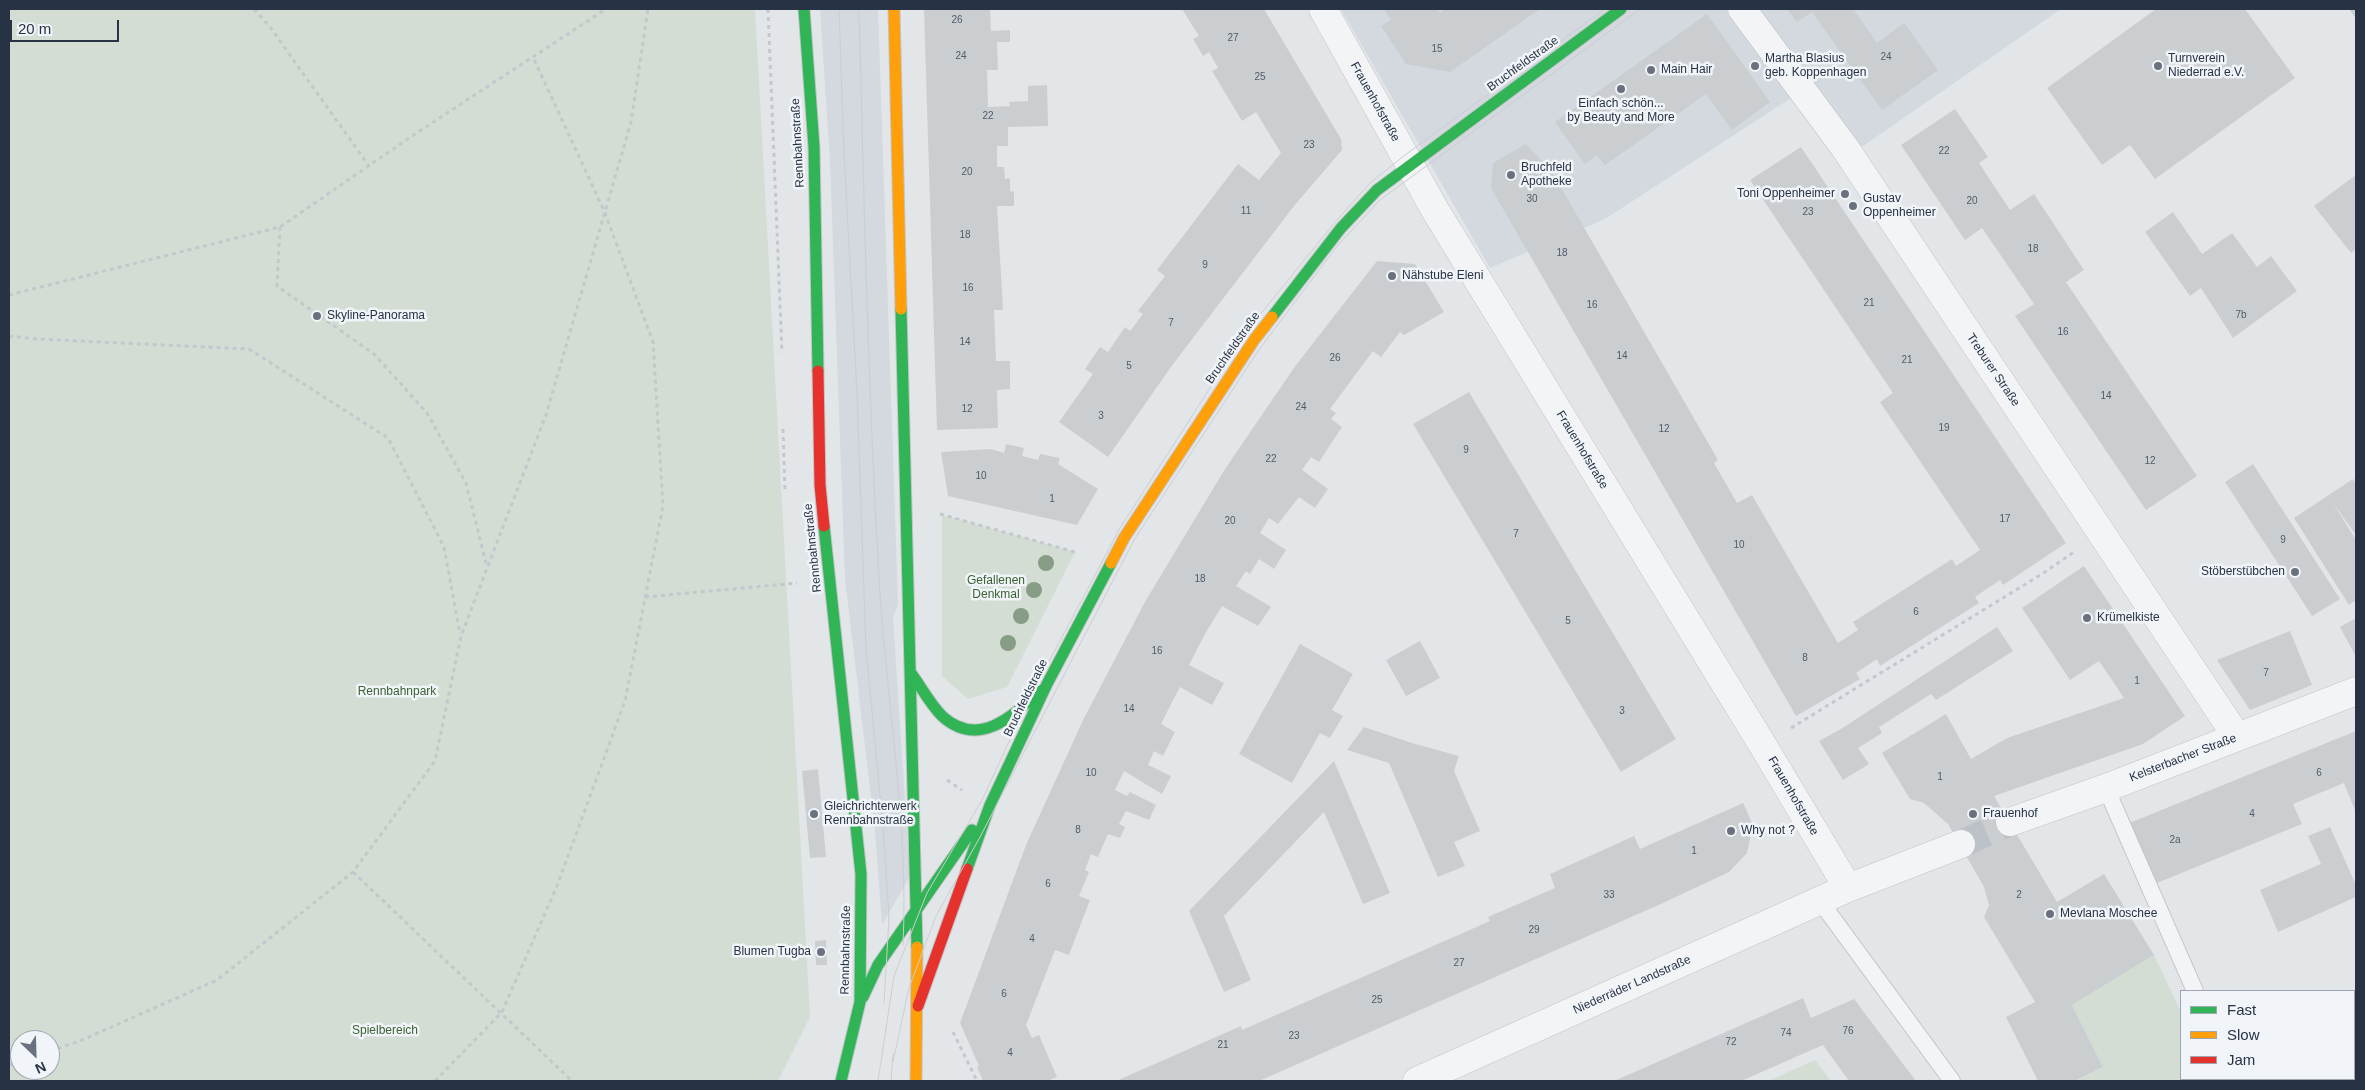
<!DOCTYPE html>
<meta charset="utf-8">
<style>
body{margin:0}
#map{position:relative;width:2365px;height:1090px;overflow:hidden;background:#e3e6e9;font-family:Helvetica,sans-serif}
canvas{display:block}
.frame{position:absolute;inset:0;border:10px solid #273244;pointer-events:none}
.legend{position:absolute;left:2180px;top:990px;width:175px;height:90px;box-sizing:border-box;background:#f1f4f8;border:1px solid #a0a6b0;margin:0;padding:6px 9px;list-style:none;font-size:15px;color:#273244}
.legend li{display:flex;align-items:center;gap:10px;height:25px}
.legend b{width:25px;border:1px solid #a0a6b0}
.north{position:absolute;left:10px;top:1030px;width:50px;height:50px;box-sizing:border-box;background:#f1f4f8;border:1px solid #a0a6b0;border-radius:50%;rotate:156deg;font-size:14px;font-weight:700;line-height:20px;text-align:center;color:#273244}
.north::after{content:'';display:block;margin:auto;width:18px;height:22px;background:#69717e;clip-path:polygon(50% 0,100% 100%,50% 72%,0 100%)}
.scale{position:absolute;left:10px;top:20px;width:109px;height:22px;box-sizing:border-box;border:2px solid #273244;border-top:0;padding-left:6px;font-size:15px;line-height:18px;white-space:nowrap;color:#273244;-webkit-text-stroke:4px #f1f4f8;paint-order:stroke}
</style>
<div id="map">
<canvas width="2365" height="1090"></canvas>
<div class="frame"></div>
<ul class="legend">
<li><b style="height:6px;background:#30b455"></b>Fast</li>
<li><b style="height:6px;background:#ff9f0a"></b>Slow</li>
<li><b style="height:6px;background:#e5322d"></b>Jam</li>
</ul>
<div class="north">N</div>
<div class="scale">20 m</div>
</div>
<script>
const ctx = document.querySelector('canvas').getContext('2d');
ctx.lineJoin = 'round';
function fill(path, color) { ctx.fillStyle = color; ctx.fill(path, 'evenodd'); }
function stroke(path, color, width, dash) { ctx.strokeStyle = color; ctx.lineWidth = width; ctx.lineCap = dash ? 'butt' : 'round'; ctx.setLineDash(dash || []); ctx.stroke(path); }
function drawText(font, color, halo, rows, align = 'center') {
  ctx.font = font + ' Helvetica,sans-serif'; ctx.lineWidth = 5; ctx.setLineDash([]); ctx.textBaseline = 'middle'; ctx.strokeStyle = halo; ctx.fillStyle = color; for (const [text, x, y, turn = 0] of rows) {
    ctx.save(); ctx.translate(x, y); ctx.rotate((+turn || 0) * Math.PI / 180); ctx.textAlign = isNaN(turn) ? turn : align; if (halo) ctx.strokeText(text, 0, 0); ctx.fillText(text, 0, 0); ctx.restore();
  }
}
const built = new Path2D(`
 M 820,9 L 878,9 L 898,604 L 893,618 L 910,876 L 882,925 L 875,830 L 845,579 L 830,162 Z
 M 1341,9 L 2061,9 L 1840,162 L 1794,96 L 1605,219 L 1490,268 Z`);
const green = new Path2D(`
 M 9,9 L 755,9 L 810,1017 L 778,1081 L 9,1081 ZM 20,1040 L 50,1040 L 50,1070 L 20,1070 Z
 M 942,515 L 1075,552 L 1007,687 L 968,699 L 942,676 Z
 M 2154,955 L 2181,1012 L 2181,1079 L 2214,1079 L 2215,1081 L 2076,1081 L 2103,1067 L 2072,1005 Z
 M 1815,1060 L 1831,1081 L 1768,1081 Z`);
const building = new Path2D(`
 M 924,9 L 990,9 L 991,31 L 1010,30 L 1010,42 L 997,42 L 998,70 L 987,70 L 988,107 L 1010,106 L 1009,102 L 1028,101 L 1028,86 L 1047,85 L 1048,126 L 1008,127 L 1008,146 L 997,146 L 997,167 L 1004,167 L 1005,179 L 1010,178 L 1010,191 L 1014,192 L 1014,206 L 997,206 L 1003,310 L 994,310 L 996,361 L 1010,361 L 1010,389 L 997,390 L 998,428 L 937,430 Z
 M 1182,9 L 1264,9 L 1341,139 L 1342,150 L 1294,206 L 1173,364 L 1108,457 L 1059,422 L 1093,374 L 1085,369 L 1100,347 L 1108,352 L 1125,327 L 1130,331 L 1143,314 L 1138,311 L 1165,276 L 1157,270 L 1238,164 L 1259,180 L 1281,153 L 1256,112 L 1242,121 L 1212,71 L 1218,68 L 1209,52 L 1203,56 L 1193,39 L 1199,36 Z
 M 1384,9 L 1437,9 L 1440,13 L 1445,9 L 1540,9 L 1450,72 L 1406,64 L 1381,26 L 1391,20 Z
 M 1787,9 L 1853,9 L 1877,43 L 1904,23 L 1938,70 L 1882,110 L 1812,12 L 1797,22 Z
 M 2156,9 L 2245,9 L 2295,78 L 2155,179 L 2130,145 L 2102,165 L 2047,88 Z
 M 2349,9 L 2356,9 L 2356,19 Z
 M 1707,14 L 1770,102 L 1732,130 L 1706,94 L 1605,165 L 1597,155 L 1585,164 L 1555,122 Z
 M 1955,109 L 1988,157 L 1979,163 L 2010,210 L 2034,194 L 2084,270 L 2066,282 L 2197,476 L 2146,510 L 2015,316 L 2034,304 L 1982,228 L 1965,240 L 1901,145 Z
 M 1526,144 L 1552,172 L 1718,460 L 1714,463 L 1737,503 L 1752,495 L 1838,643 L 1858,630 L 1853,622 L 1952,559 L 1956,566 L 1980,550 L 1880,402 L 1893,393 L 1750,180 L 1801,147 L 2066,543 L 2003,585 L 2000,580 L 1975,597 L 1979,603 L 1880,666 L 1877,659 L 1856,673 L 1860,679 L 1796,716 L 1491,188 L 1493,163 Z
 M 2356,175 L 2356,249 L 2351,253 L 2314,206 Z
 M 2173,212 L 2202,254 L 2232,233 L 2257,267 L 2271,256 L 2297,291 L 2233,338 L 2201,288 L 2190,296 L 2145,232 Z
 M 1377,261 L 1415,264 L 1444,312 L 1404,335 L 1400,332 L 1381,357 L 1373,351 L 1330,409 L 1336,413 L 1331,419 L 1342,427 L 1319,462 L 1311,457 L 1302,470 L 1328,489 L 1315,508 L 1299,497 L 1278,524 L 1269,518 L 1260,533 L 1286,550 L 1274,569 L 1259,559 L 1250,574 L 1246,571 L 1236,586 L 1271,607 L 1258,626 L 1222,606 L 1205,634 L 1189,665 L 1224,683 L 1212,705 L 1180,687 L 1173,700 L 1161,724 L 1175,732 L 1163,756 L 1154,751 L 1148,765 L 1171,776 L 1162,794 L 1124,771 L 1115,790 L 1127,796 L 1130,792 L 1156,805 L 1149,820 L 1126,811 L 1119,824 L 1125,827 L 1120,838 L 1108,834 L 1098,857 L 1091,854 L 1085,870 L 1089,872 L 1079,896 L 1090,900 L 1069,955 L 1055,950 L 1026,1025 L 1032,1038 L 1039,1035 L 1057,1077 L 1047,1081 L 983,1081 L 977,1067 L 979,1066 L 960,1023 L 1026,845 L 1084,718 L 1146,600 L 1225,469 L 1296,365 Z
 M 1469,392 L 1676,739 L 1621,772 L 1413,424 Z
 M 1006,444 L 1024,448 L 1022,456 L 1038,460 L 1040,454 L 1060,458 L 1058,464 L 1098,489 L 1077,525 L 948,496 L 941,452 L 991,449 L 1004,453 Z
 M 2253,464 L 2340,599 L 2312,616 L 2225,482 Z
 M 2353,479 L 2356,484 L 2356,535 L 2333,503 L 2356,540 L 2356,600 L 2349,605 L 2294,518 Z
 M 2084,566 L 2185,716 L 2143,744 L 1994,796 L 2057,902 L 2104,874 L 2154,955 L 2072,1005 L 2103,1067 L 2075,1081 L 2038,1081 L 2006,1017 L 2035,1002 L 1984,917 L 1989,905 L 1984,887 L 1948,824 L 1924,803 L 1910,799 L 1882,753 L 1946,714 L 1971,759 L 2007,738 L 2124,698 L 2099,661 L 2070,680 L 2022,608 Z
 M 2356,618 L 2356,657 L 2340,627 Z
 M 1997,627 L 2013,651 L 1936,700 L 1931,694 L 1879,727 L 1882,733 L 1858,748 L 1869,764 L 1843,780 L 1819,741 L 1841,729 Z
 M 2290,631 L 2312,685 L 2250,710 L 2217,660 Z
 M 1420,641 L 1440,678 L 1406,696 L 1386,660 Z
 M 1300,644 L 1353,674 L 1332,710 L 1343,716 L 1330,738 L 1320,733 L 1292,783 L 1239,754 Z
 M 1364,727 L 1412,743 L 1459,756 L 1454,771 L 1480,831 L 1454,842 L 1465,866 L 1438,877 L 1389,763 L 1347,750 Z
 M 2356,731 L 2356,813 L 2344,783 L 2293,804 L 2302,824 L 2152,885 L 2127,824 Z
 M 1334,761 L 1390,893 L 1363,904 L 1324,812 L 1224,916 L 1251,980 L 1224,992 L 1189,911 Z
 M 818,769 L 826,857 L 810,858 L 802,771 Z
 M 1743,803 L 1753,825 L 1747,853 L 1729,872 L 1663,903 L 1259,1081 L 1116,1081 L 1241,1026 L 1242,1030 L 1490,921 L 1488,917 L 1555,888 L 1550,874 L 1634,836 L 1640,849 Z
 M 2330,827 L 2356,885 L 2356,897 L 2278,932 L 2260,890 L 2321,864 L 2308,836 Z
 M 826,940 L 827,965 L 816,965 L 815,941 Z
 M 1803,998 L 1811,1018 L 1854,999 L 1916,1081 L 1849,1081 L 1823,1045 L 1741,1081 L 1614,1081 Z
 M 2356,1032 L 2356,1081 L 2264,1081 L 2270,1079 L 2354,1079 L 2354,1033 Z`);
const streetTunnel = new Path2D(`
 M 1961,844 L 2010,822`);
const path = new Path2D(`
 M 254,9 L 270,27 L 369,166
 M 768,9 L 782,353
 M 280,227 L 277,286 L 374,354 L 427,413 L 466,483 L 487,567
 M 9,295 L 280,227 L 412,136 L 606,9
 M 9,336 L 37,339 L 249,349 L 388,438 L 444,547 L 460,634
 M 783,429 L 785,493
 M 940,514 L 1075,552
 M 645,597 L 797,583
 M 1791,728 L 2042,574 L 2074,552
 M 947,780 L 962,790
 M 353,872 L 572,1081
 M 953,1032 L 977,1081
 M 50,1051 L 80,1041 L 217,980 L 353,872 L 435,761 L 461,636 L 546,415 L 631,122 L 648,9
 M 9,1065 L 20,1061
 M 435,1081 L 502,1012 L 557,886 L 625,701 L 663,506 L 653,342 L 605,213 L 533,57`);
const lane = new Path2D(`
 M 2106,788 L 2195,991
 M 1820,901 L 1952,1081
 M 2234,1079 L 2235,1081`);
const street = new Path2D(`
 M 1323,9 L 1435,210 L 1762,744 L 1848,888
 M 1742,9 L 1845,148 L 2237,737
 M 2010,822 L 2106,788 L 2356,691
 M 1417,1081 L 1848,888 L 1961,844`);
const fast = new Path2D(`
 M 804,9 L 814,147 L 818,371
 M 901,309 L 917,947
 M 1272,317 L 1341,228 L 1377,190 L 1621,9
 M 824,526 L 861,874 L 860,1002 L 841,1081
 M 910,672 C 921,686 929,703 942,716 C 978,749 1012,717 1040,691
 M 967,869 L 990,805 L 1047,684 L 1111,563
 M 863,997 L 878,965 L 972,830`);
const slow = new Path2D(`
 M 894,9 L 901,309
 M 1111,563 L 1124,538 L 1254,340 L 1272,317
 M 916,1081 L 917,947`);
const jam = new Path2D(`
 M 818,371 L 820,485 L 824,526
 M 918,1006 L 967,869`);
const tram = new Path2D(`
 M 839,9 L 844,154 L 857,393 L 866,649 L 883,826 L 889,918 L 884,1003
 M 859,9 C 864,199 868,389 879,578 C 886,700 909,823 903,945
 M 893,1062 L 909,988 L 936,916 L 980,837 L 1134,540 L 1258,351 L 1338,245 L 1380,200 L 1640,9
 M 878,1081 L 894,976 L 927,893 L 982,800 L 1027,703 L 1120,528 L 1246,332 L 1336,221 L 1370,183 L 1405,155 L 1605,9
 M 891,1081 L 893,1054`);
const trees = [
 [1046,563],
 [1034,590],
 [1021,616],
 [1008,643]
];
const markers = [
 [1755,66,5,"#69717e"],
 [2158,66,5,"#69717e"],
 [1651,70,5,"#69717e"],
 [1621,89,5,"#69717e"],
 [1511,175,5,"#69717e"],
 [1845,194,5,"#69717e"],
 [1853,206,5,"#69717e"],
 [1392,276,5,"#69717e"],
 [317,316,5,"#69717e"],
 [2295,572,5,"#69717e"],
 [2087,618,5,"#69717e"],
 [814,814,5,"#69717e"],
 [1973,814,5,"#69717e"],
 [1731,831,5,"#69717e"],
 [2050,914,5,"#69717e"],
 [821,952,5,"#69717e"]
];
const numberNames = [
 ["26",957,20],
 ["27",1233,38],
 ["15",1437,49],
 ["24",961,56],
 ["24",1886,57],
 ["25",1260,77],
 ["22",988,116],
 ["23",1309,145],
 ["22",1944,151],
 ["20",967,172],
 ["30",1532,199],
 ["20",1972,201],
 ["11",1246,211],
 ["23",1808,212],
 ["18",965,235],
 ["18",2033,249],
 ["18",1562,253],
 ["9",1205,265],
 ["16",968,288],
 ["21",1869,303],
 ["16",1592,305],
 ["7b",2241,315],
 ["7",1171,323],
 ["16",2063,332],
 ["14",965,342],
 ["14",1622,356],
 ["26",1335,358],
 ["21",1907,360],
 ["5",1129,366],
 ["14",2106,396],
 ["24",1301,407],
 ["12",967,409],
 ["3",1101,416],
 ["19",1944,428],
 ["12",1664,429],
 ["9",1466,450],
 ["22",1271,459],
 ["12",2150,461],
 ["10",981,476],
 ["1",1052,499],
 ["17",2005,519],
 ["20",1230,521],
 ["7",1516,534],
 ["9",2283,540],
 ["10",1739,545],
 ["18",1200,579],
 ["6",1916,612],
 ["5",1568,621],
 ["16",1157,651],
 ["8",1805,658],
 ["7",2266,673],
 ["1",2137,681],
 ["14",1129,709],
 ["3",1622,711],
 ["10",1091,773],
 ["6",2319,773],
 ["1",1940,777],
 ["4",2252,814],
 ["8",1078,830],
 ["2a",2175,840],
 ["1",1694,851],
 ["6",1048,884],
 ["33",1609,895],
 ["2",2019,895],
 ["29",1534,930],
 ["4",1032,939],
 ["27",1459,963],
 ["6",1004,994],
 ["25",1377,1000],
 ["76",1848,1031],
 ["74",1786,1033],
 ["23",1294,1036],
 ["72",1731,1042],
 ["21",1223,1045],
 ["4",1010,1053]
];
const poiNames = [
 ["Martha Blasius",1765,59],
 ["geb. Koppenhagen",1765,73],
 ["Turnverein",2168,59],
 ["Niederrad e.V.",2168,73],
 ["Main Hair",1661,70],
 ["Einfach schön...",1621,104,"center"],
 ["by Beauty and More",1621,118,"center"],
 ["Bruchfeld",1521,168],
 ["Apotheke",1521,182],
 ["Toni Oppenheimer",1835,194,"right"],
 ["Gustav",1863,199],
 ["Oppenheimer",1863,213],
 ["Nähstube Eleni",1402,276],
 ["Skyline-Panorama",327,316],
 ["Stöberstübchen",2285,572,"right"],
 ["Krümelkiste",2097,618],
 ["Gleichrichterwerk",824,807],
 ["Rennbahnstraße",824,821],
 ["Frauenhof",1983,814],
 ["Why not ?",1741,831],
 ["Mevlana Moschee",2060,914],
 ["Blumen Tugba",811,952,"right"]
];
const streetNames = [
 ["Bruchfeldstraße",1523,64,-36],
 ["Frauenhofstraße",1375,102,61],
 ["Rennbahnstraße",798,143,-93],
 ["Bruchfeldstraße",1233,348,-55],
 ["Treburer Straße",1993,370,56],
 ["Frauenhofstraße",1582,450,59],
 ["Rennbahnstraße",813,548,-96],
 ["Bruchfeldstraße",1026,698,-64],
 ["Kelsterbacher Straße",2183,758,-21],
 ["Frauenhofstraße",1793,796,60],
 ["Rennbahnstraße",846,950,-89],
 ["Niederräder Landstraße",1632,985,-24]
];
const parkNames = [
 ["Gefallenen",996,581],
 ["Denkmal",996,595],
 ["Rennbahnpark",397,692],
 ["Spielbereich",385,1031]
];
fill(built, '#d3d9df');
fill(green, '#d3ddd3');
fill(building, '#cbced1');
stroke(streetTunnel, '#bdc2c8', 28, [28, 14]);
stroke(lane, '#c1c4c7', 18);
stroke(street, '#c1c4c7', 29);
stroke(fast, '#c1c4c7', 13);
stroke(slow, '#c1c4c7', 13);
stroke(jam, '#c1c4c7', 13);
stroke(path, '#c4c7cc', 3, [4, 4]);
stroke(lane, '#f3f4f5', 16);
stroke(street, '#f3f4f5', 28);
stroke(fast, '#30b455', 11);
stroke(slow, '#ff9f0a', 11);
stroke(jam, '#e5322d', 11);
stroke(tram, '#cccdd0', 1);
ctx.fillStyle = '#879d85';
for (const [x, y] of trees) { ctx.beginPath(); ctx.arc(x, y, 8, 0, 2 * Math.PI); ctx.fill(); }
for (const [x, y, r, color] of markers) { const dot = new Path2D(); dot.arc(x, y, r, 0, 2 * Math.PI); ctx.fillStyle = color; ctx.fill(dot); stroke(dot, '#f1f4f8', 2); }
drawText('10px', '#515a68', null, numberNames);
drawText('12px', '#273244', '#f1f4f8', poiNames, 'left');
drawText('12px', '#273244', '#f1f4f8', streetNames);
drawText('12px', '#3c6133', '#f1f4f8', parkNames);
</script>
